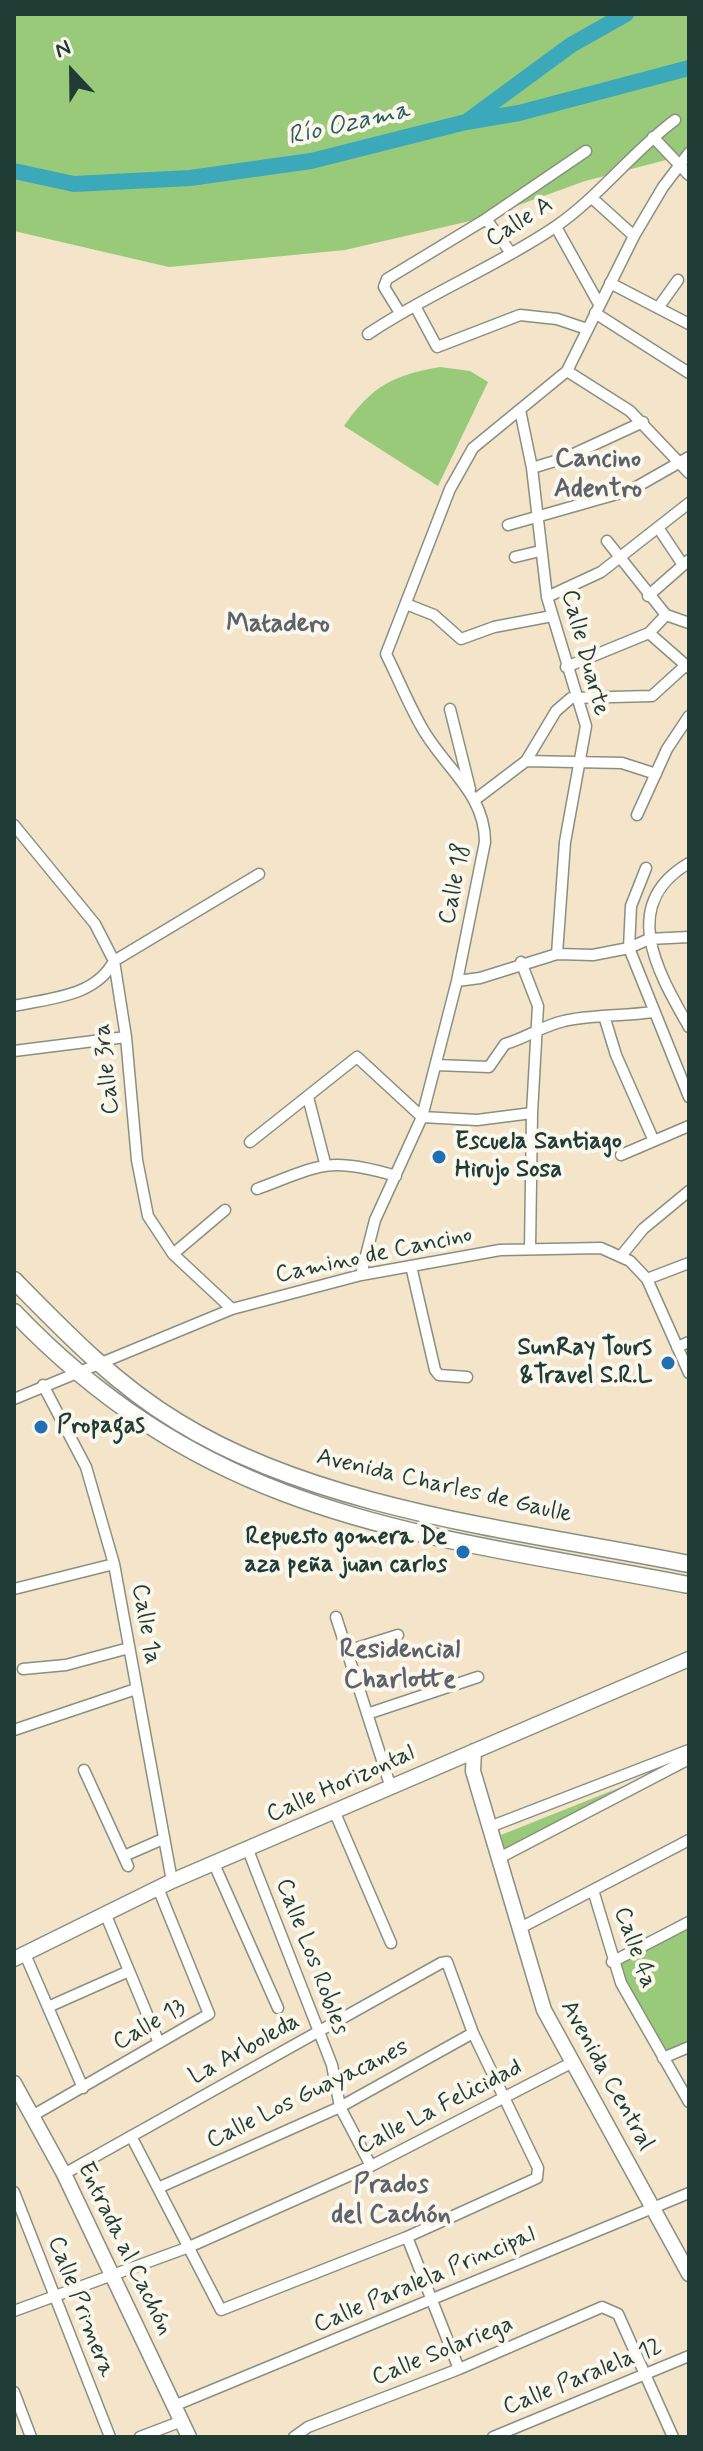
<!DOCTYPE html>
<meta charset="utf-8">
<style>
body{margin:0}
#map{position:relative;width:703px;height:2451px;overflow:hidden;background:#f3e4ca;font-family:Mynerve,sans-serif}
canvas{display:block}
.frame{position:absolute;inset:0;border:16px solid #1f3d34;pointer-events:none}
.north{position:absolute;left:32px;top:32px;width:80px;height:80px;-webkit-text-stroke:6px #fbf7ec;paint-order:stroke;rotate:338deg;font-size:22px;font-weight:700;line-height:32px;text-align:center;color:#1f3d34}
.north::after{content:'';display:block;margin:auto;width:28px;height:36px;background:#1f3d34;clip-path:polygon(50% 0,100% 100%,50% 72%,0 100%)}
</style>
<div id="map">
<canvas width="703" height="2451"></canvas>
<div class="frame"></div>
<div class="north">N</div>
</div>
<script>
const ctx = document.querySelector('canvas').getContext('2d');
ctx.lineJoin = 'round';
function fill(path, color) { ctx.fillStyle = color; ctx.fill(path, 'evenodd'); }
function stroke(path, color, width, dash) { ctx.strokeStyle = color; ctx.lineWidth = width; ctx.lineCap = dash ? 'butt' : 'round'; ctx.setLineDash(dash || []); ctx.stroke(path); }
function drawText(font, color, halo, rows, align = 'center') {
  ctx.font = font + ' Mynerve,sans-serif'; ctx.lineWidth = 8; ctx.setLineDash([]); ctx.textBaseline = 'middle'; ctx.strokeStyle = halo; ctx.fillStyle = color; for (const [text, x, y, turn = 0] of rows) {
    ctx.save(); ctx.translate(x, y); ctx.rotate((+turn || 0) * Math.PI / 180); ctx.textAlign = isNaN(turn) ? turn : align; if (halo) ctx.strokeText(text, 0, 0); ctx.fillText(text, 0, 0); ctx.restore();
  }
}
const green = new Path2D(`
 M 14,14 L 689,14 L 689,154 L 585,181 L 483,218 L 345,250 L 169,267 L 14,231 Z
 M 440,367 L 470,371 L 488,382 L 438,486 L 344,426 C 372,386 393,375 440,367 Z
 M 689,1760 L 507,1858 L 501,1835 Z
 M 689,1923 L 689,2042 L 664,2052 L 621,1981 L 616,1960 Z`);
const river = new Path2D(`
 M 469,120 L 571,45 L 626,14
 M 14,171 L 74,184 L 190,178 L 311,161 L 466,122 L 519,113 L 689,68`);
const minor = new Path2D(`
 M 653,137 L 689,175
 M 592,198 L 634,236
 M 486,219 L 511,253
 M 556,227 L 599,304
 M 610,283 L 689,324
 M 415,306 L 437,347 L 520,315 L 557,319 L 587,329
 M 658,308 L 678,280
 M 400,313 L 384,287 L 387,279 L 486,219 L 586,151
 M 595,313 L 689,373
 M 368,334 C 427,294 496,267 555,227 C 600,196 632,152 675,120
 M 567,371 L 630,411 L 689,473
 M 520,410 L 532,468 L 547,597 L 586,726 L 565,842 L 557,954
 M 532,468 L 565,458 L 643,422
 M 508,525 L 631,490 L 689,457
 M 659,529 L 683,565
 M 607,541 L 666,615 L 689,623
 M 515,557 L 540,551
 M 648,596 L 689,560
 M 547,597 L 601,572 L 689,503
 M 406,604 L 434,615 L 461,639 L 494,627 L 552,616
 M 649,633 L 689,668
 M 566,667 L 649,633 L 666,615
 M 450,709 L 470,789
 M 526,761 L 622,763 L 656,774
 M 476,799 L 526,761 L 556,711 L 571,698 L 652,696 L 685,666
 M 637,815 L 667,749 L 689,716
 M 14,825 L 95,924 L 114,961 L 126,1037 L 137,1160 L 148,1216 L 173,1254 L 232,1309
 M 689,863 C 617,905 659,974 689,1027
 M 646,868 L 631,906 L 629,948 L 689,1097
 M 521,962 L 538,1006 L 532,1113 L 530,1249
 M 457,981 L 480,978 L 557,954 L 593,955 L 629,948 L 649,939 L 689,937
 M 14,1006 C 50,998 95,997 114,961 L 259,874
 M 605,1019 L 616,1055 L 653,1139
 M 14,1051 L 126,1037
 M 436,1065 L 489,1067 L 505,1044 C 526,1038 542,1026 564,1021 C 587,1015 626,1016 653,1012
 M 308,1097 L 325,1163
 M 250,1142 L 357,1057 L 422,1117 L 477,1120 L 532,1113
 M 621,1155 L 689,1126
 M 257,1189 C 321,1165 328,1156 396,1176
 M 173,1254 L 225,1210
 M 621,1256 L 643,1229 L 689,1191
 M 411,1266 L 435,1370 L 439,1375 L 467,1377
 M 361,1275 L 375,1220 L 422,1117 L 457,981 L 485,842 C 485,792 443,767 421,726 C 408,703 398,678 386,654 L 450,489 L 473,448 L 567,371 L 634,236 L 663,187 L 689,153
 M 647,1279 L 689,1263
 M 677,1347 L 689,1342
 M 43,1385 L 86,1467 L 114,1564 L 172,1881
 M 14,1399 L 232,1309 L 361,1275 L 500,1250 L 601,1248 L 630,1261 L 647,1279 L 689,1373
 M 14,1589 L 114,1564
 M 336,1617 L 391,1788
 M 347,1651 L 398,1635
 M 23,1669 L 66,1665 L 129,1648
 M 367,1714 L 478,1677
 M 14,1730 L 136,1689
 M 84,1770 L 128,1866
 M 335,1813 L 391,1943
 M 492,1826 L 689,1750
 M 248,1850 L 332,2065 L 340,2107 L 371,2166
 M 124,1856 L 163,1839
 M 501,1857 L 689,1759
 M 214,1864 L 278,2008
 M 593,1890 L 621,1983 L 689,2102
 M 105,1913 L 159,2043
 M 522,1927 L 689,1840
 M 24,1952 L 83,2088
 M 612,1962 L 689,1922
 M 48,2007 L 129,1971
 M 663,2058 L 689,2047
 M 32,2116 L 209,2014 L 158,1888
 M 64,2174 C 189,2103 315,2034 441,1963 L 447,1962 L 473,2033 L 538,2168 L 537,2178 L 407,2237 L 221,2310 L 131,2136
 M 158,2188 L 340,2107 L 473,2033
 M 14,2192 L 110,2437
 M 407,2237 L 459,2369
 M 14,2311 L 189,2247 L 371,2166 L 571,2063
 M 14,2392 L 31,2437
 M 176,2405 L 689,2193
 M 140,2437 L 182,2421
 M 294,2437 L 308,2427 L 459,2369 L 602,2307 L 618,2314 L 673,2437
 M 493,2437 L 689,2356`);
const tertiary = new Path2D(`
 M 14,2083 L 64,2174 L 189,2437`);
const secondary = new Path2D(`
 M 474,1751 L 473,1771 L 544,2010 L 689,2274
 M 14,1959 L 172,1881 L 689,1659`);
const primary = new Path2D(`
 M 14,1280 C 65,1332 115,1384 178,1422 C 322,1511 525,1531 689,1564
 M 14,1312 C 215,1522 421,1533 689,1585`);
const markers = [
 [439,1157,8,"#1f6fb2"],
 [668,1363,8,"#1f6fb2"],
 [41,1427,8,"#1f6fb2"],
 [463,1552,8,"#1f6fb2"]
];
const streetNames = [
 ["Calle A",520,223,-32],
 ["Calle Duarte",584,653,75],
 ["Calle 18",456,884,-79],
 ["Calle 3ra",108,1069,-96],
 ["Camino de Cancino",374,1256,-12],
 ["Avenida Charles de Gaulle",444,1487,13],
 ["Calle 1a",145,1624,80],
 ["Calle Horizontal",341,1785,-24],
 ["Calle 4a",634,1948,70],
 ["Calle Los Robles",311,1957,69],
 ["Calle 13",150,2026,-30],
 ["La Arboleda",245,2050,-29],
 ["Avenida Central",606,2076,61],
 ["Calle Los Guayacanes",308,2095,-26],
 ["Calle La Felicidad",440,2108,-27],
 ["Entrada al Cachón",124,2249,64],
 ["Calle Paralela Principal",425,2281,-23],
 ["Calle Primera",80,2307,69],
 ["Calle Solariega",443,2352,-22],
 ["Calle Paralela 12",583,2378,-22]
];
const poiNames = [
 ["Escuela Santiago",455,1143],
 ["Hirujo Sosa",455,1171],
 ["SunRay Tours",652,1349,"right"],
 ["&Travel S.R.L",652,1377,"right"],
 ["Propagas",57,1427],
 ["Repuesto gomera De",447,1538,"right"],
 ["aza peña juan carlos",447,1566,"right"]
];
const waterNames = [
 ["Río Ozama",349,125,-13]
];
const neighbourhoodNames = [
 ["Cancino",598,461],
 ["Adentro",598,491],
 ["Matadero",278,626],
 ["Residencial",400,1652],
 ["Charlotte",400,1682],
 ["Prados",391,2187],
 ["del Cachón",391,2217]
];
fill(green, '#98ca79');
stroke(river, '#3ba9ba', 16);
stroke(minor, '#89907f', 13);
stroke(tertiary, '#89907f', 17);
stroke(secondary, '#89907f', 17);
stroke(primary, '#89907f', 19);
stroke(minor, '#fff', 10);
stroke(tertiary, '#fff', 14);
stroke(secondary, '#fff', 14);
stroke(primary, '#fff', 16);
for (const [x, y, r, color] of markers) { const dot = new Path2D(); dot.arc(x, y, r, 0, 2 * Math.PI); ctx.fillStyle = color; ctx.fill(dot); stroke(dot, '#fbf7ec', 3); }
drawText('24px', '#1f3d34', '#fbf7ec', streetNames);
drawText('bold 24px', '#1f3d34', '#fbf7ec', poiNames, 'left');
drawText('italic 26px', '#275d5c', '#fbf7ec', waterNames);
drawText('bold 26px', '#5d626a', '#fbf7ec', neighbourhoodNames);
</script>
